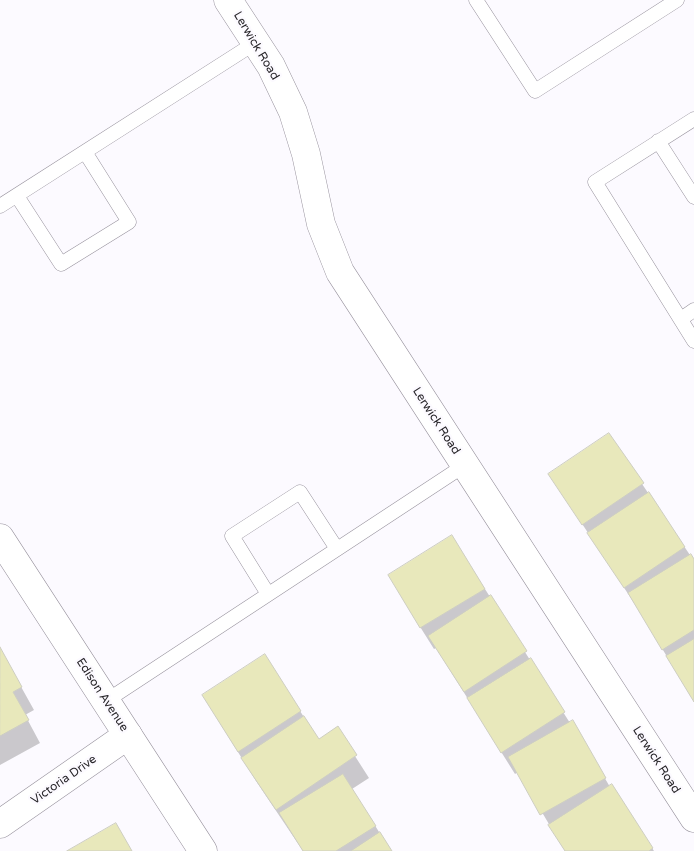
<!DOCTYPE html>
<style>
body{margin:0}
canvas{display:block;background:#fcfaff}
</style>
<canvas width="694" height="851"></canvas>
<script>
const ctx = document.querySelector('canvas').getContext('2d');
ctx.lineJoin = 'round';
function fill(path, color) { ctx.fillStyle = color; ctx.fill(path, 'evenodd'); }
function stroke(path, color, width, dash) { ctx.strokeStyle = color; ctx.lineWidth = width; ctx.lineCap = dash ? 'butt' : 'round'; ctx.setLineDash(dash || []); ctx.stroke(path); }
function drawText(font, color, halo, rows, align = 'center') {
  ctx.font = font + ' "Varela Round",sans-serif'; ctx.lineWidth = 4.5; ctx.setLineDash([]); ctx.textBaseline = 'middle'; ctx.strokeStyle = halo; ctx.fillStyle = color; for (const [text, x, y, turn = 0] of rows) {
    ctx.save(); ctx.translate(x, y); ctx.rotate((+turn || 0) * Math.PI / 180); ctx.textAlign = isNaN(turn) ? turn : align; if (halo) ctx.strokeText(text, 0, 0); ctx.fillText(text, 0, 0); ctx.restore();
  }
}
const shadow = new Path2D(`
 M 609,435 L 694,561 L 694,701 L 638,609 L 550,475 Z
 M 452,537 L 570,723 L 572,722 L 610,787 L 612,785 L 654,851 L 565,851 L 518,772 L 515,774 L 436,648 L 434,649 L 402,598 Z
 M 0,649 L 34,710 L 25,715 L 40,743 L 0,765 Z
 M 203,696 L 300,711 L 319,740 L 337,728 L 369,778 L 352,789 L 391,851 L 303,851 L 256,781 Z`);
const building = new Path2D(`
 M 609,433 L 644,483 L 582,525 L 548,474 Z
 M 649,492 L 685,547 L 624,588 L 587,533 Z
 M 452,535 L 485,589 L 420,628 L 388,575 Z
 M 691,554 L 694,559 L 694,630 L 662,650 L 628,593 Z
 M 491,595 L 527,651 L 464,692 L 428,636 Z
 M 694,639 L 694,702 L 666,656 Z
 M 0,647 L 22,687 L 13,692 L 29,720 L 0,736 Z
 M 265,654 L 301,711 L 238,752 L 202,695 Z
 M 531,658 L 565,712 L 501,753 L 467,698 Z
 M 304,716 L 319,739 L 338,726 L 357,755 L 276,810 L 241,758 Z
 M 573,720 L 606,778 L 540,815 L 508,757 Z
 M 343,774 L 376,826 L 336,851 L 303,851 L 279,813 Z
 M 612,784 L 653,848 L 649,851 L 565,851 L 548,825 Z
 M 116,823 L 132,851 L 67,851 Z
 M 380,832 L 392,851 L 351,851 Z`);
const service = new Path2D(`
 M 476,0 L 535,91 L 677,0
 M 694,119 L 595,182 L 694,341
 M 658,141 L 694,197
 M 17,196 L 61,264 L 129,222 L 85,152
 M 0,206 L 255,43
 M 681,319 L 694,310
 M 268,594 L 232,536 L 300,492 L 337,549
 M 106,701 L 465,465`);
const minor = new Path2D(`
 M 228,0 L 271,66 L 293,112 L 306,154 L 321,224 L 340,272 L 694,818
 M 0,824 L 128,735`);
const tertiary = new Path2D(`
 M 0,538 L 203,851`);
const streetNames = [
 ["Lerwick Road",256,46,59],
 ["Lerwick Road",436,421,57],
 ["Edison Avenue",102,695,57],
 ["Lerwick Road",656,760,57],
 ["Victoria Drive",64,780,-35]
];
fill(shadow, '#0003');
fill(building, '#e8e8bb');
stroke(building, '#cecec2', 1);
stroke(service, '#97929d', 15);
stroke(minor, '#97929d', 29);
stroke(tertiary, '#97929d', 29);
stroke(service, '#fff', 14);
stroke(minor, '#fff', 28);
stroke(tertiary, '#fff', 28);
drawText('12px', '#28262a', '#fcfaff', streetNames);
</script>
